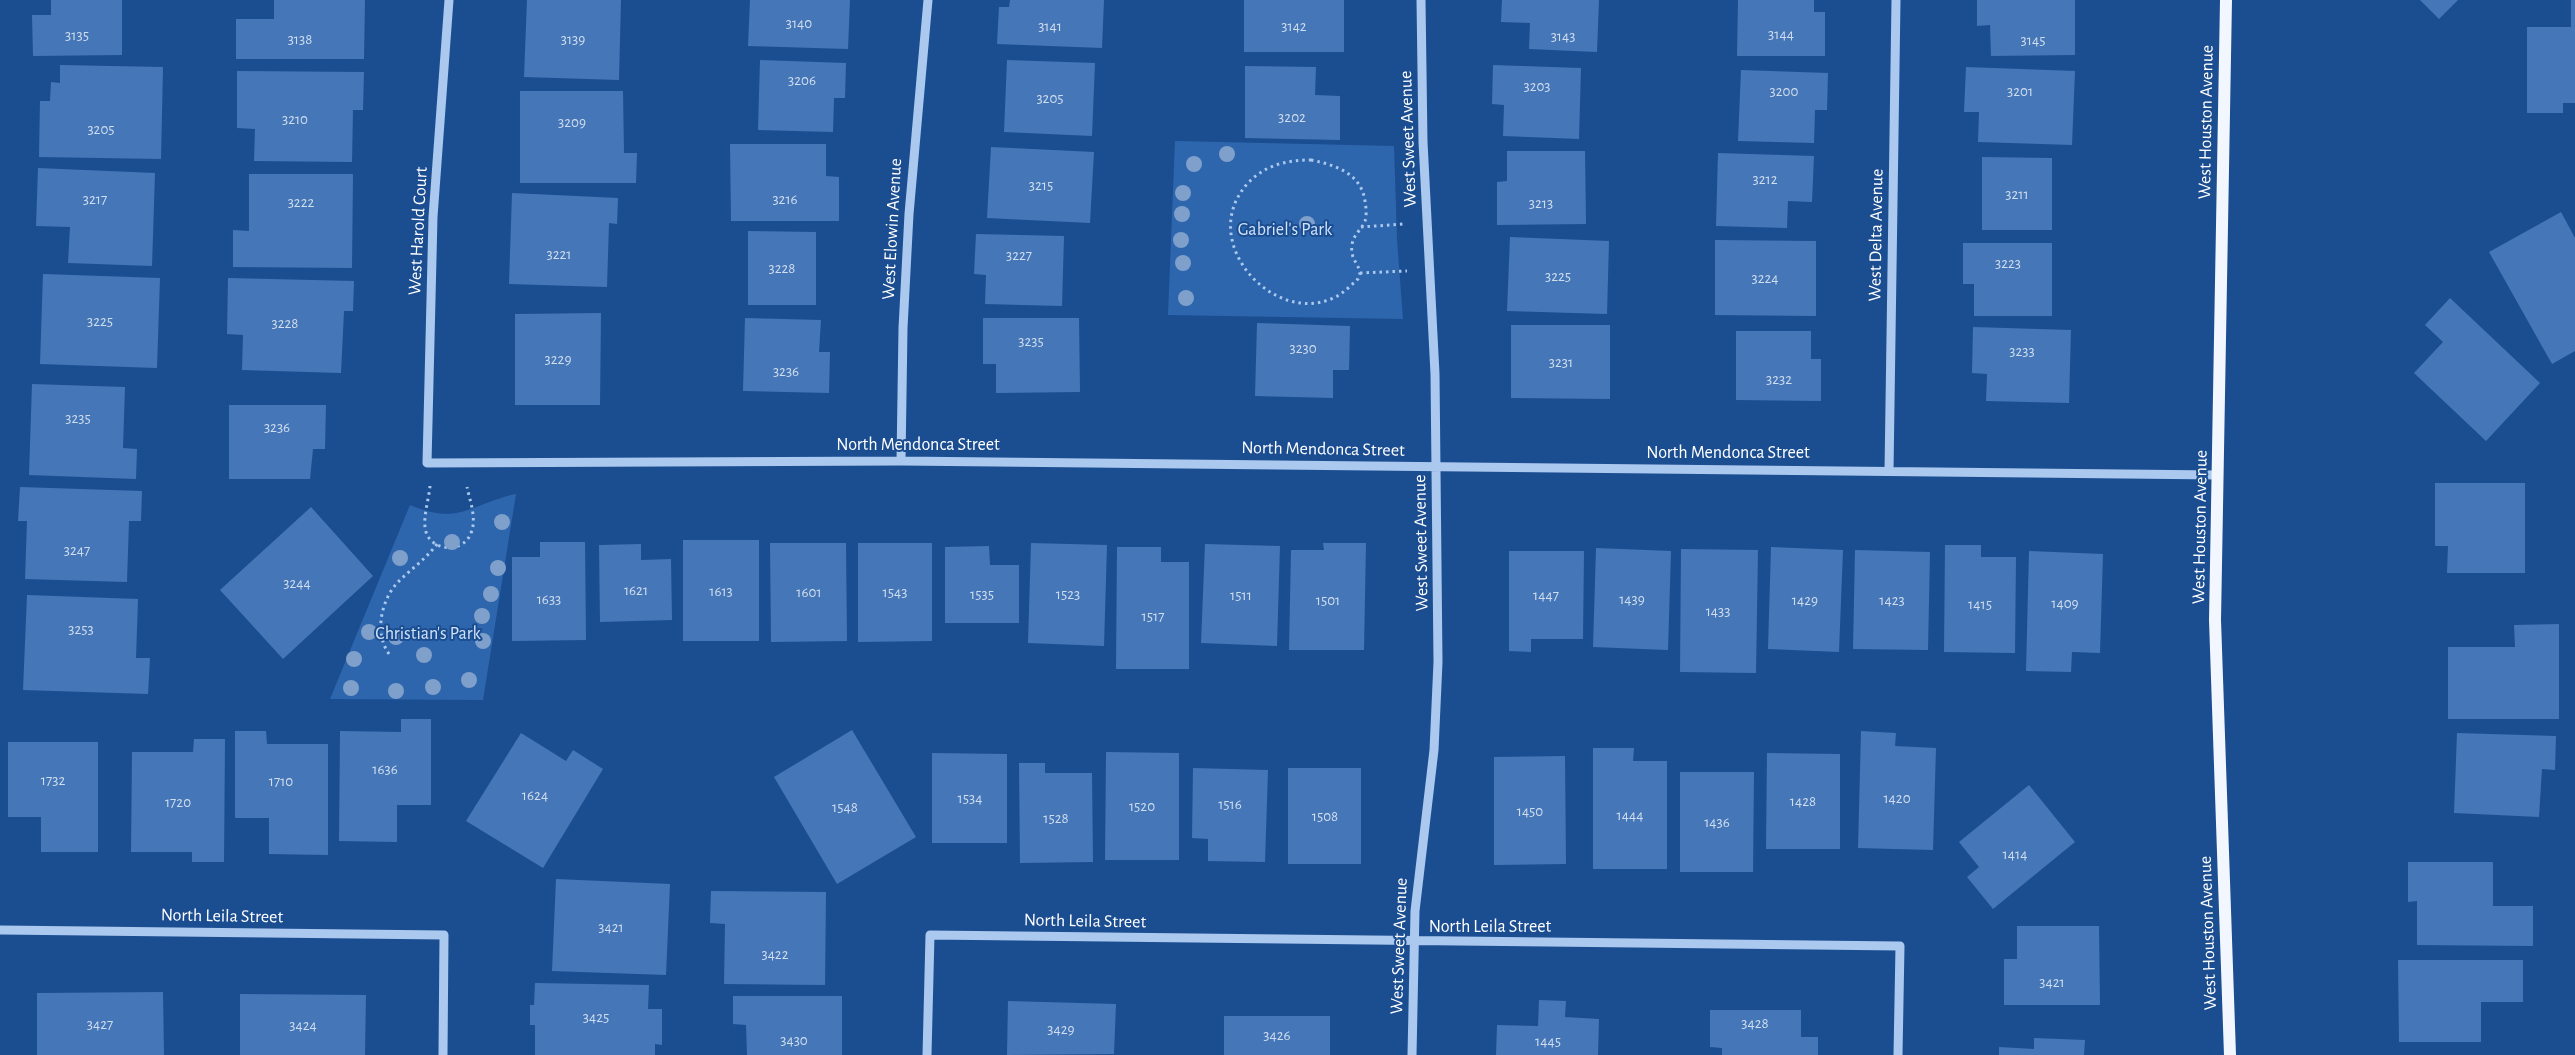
<!DOCTYPE html>
<style>
body{margin:0}
canvas{display:block;background:#1b4d91}
</style>
<canvas width="2575" height="1055"></canvas>
<script>
const ctx = document.querySelector('canvas').getContext('2d');
ctx.lineJoin = 'round';
function fill(path, color) { ctx.fillStyle = color; ctx.fill(path, 'evenodd'); }
function stroke(path, color, width, dash) { ctx.strokeStyle = color; ctx.lineWidth = width; ctx.lineCap = dash ? 'butt' : 'round'; ctx.setLineDash(dash || []); ctx.stroke(path); }
function drawText(font, color, halo, rows, align = 'center') {
  ctx.font = font + ' "Alegreya Sans",sans-serif'; ctx.lineWidth = 4; ctx.setLineDash([]); ctx.textBaseline = 'middle'; ctx.strokeStyle = halo; ctx.fillStyle = color; for (const [text, x, y, turn = 0] of rows) {
    ctx.save(); ctx.translate(x, y); ctx.rotate((+turn || 0) * Math.PI / 180); ctx.textAlign = isNaN(turn) ? turn : align; if (halo) ctx.strokeText(text, 0, 0); ctx.fillText(text, 0, 0); ctx.restore();
  }
}
const green = new Path2D(`
 M 1175,141 L 1394,146 L 1397,240 L 1403,319 L 1168,315 Z
 M 516,494 L 483,700 L 330,699 L 410,505 C 460,526 470,504 516,494 Z`);
const building = new Path2D(`
 M 51,0 L 122,0 L 122,55 L 33,56 L 32,15 L 51,15 Z
 M 274,0 L 365,0 L 364,59 L 236,59 L 236,19 L 274,19 Z
 M 527,0 L 621,0 L 619,80 L 524,77 Z
 M 750,0 L 850,0 L 848,49 L 748,46 Z
 M 1010,0 L 1104,0 L 1102,48 L 997,44 L 999,7 L 1009,7 Z
 M 1244,0 L 1344,0 L 1344,52 L 1244,52 Z
 M 1502,0 L 1599,0 L 1597,52 L 1529,49 L 1530,23 L 1501,22 Z
 M 1738,0 L 1814,0 L 1814,12 L 1825,12 L 1825,56 L 1737,56 Z
 M 1977,0 L 2075,0 L 2075,55 L 1991,56 L 1990,25 L 1977,26 Z
 M 2420,0 L 2458,0 L 2439,19 Z
 M 2571,0 L 2575,0 L 2575,103 L 2563,103 L 2563,113 L 2527,113 L 2527,27 L 2571,27 Z
 M 760,60 L 846,63 L 845,98 L 834,98 L 833,132 L 758,130 Z
 M 1007,60 L 1095,63 L 1092,136 L 1004,132 Z
 M 60,65 L 163,67 L 161,159 L 39,157 L 40,101 L 50,101 L 51,82 L 60,83 Z
 M 1493,65 L 1581,68 L 1579,139 L 1503,136 L 1504,105 L 1492,104 Z
 M 1245,66 L 1316,67 L 1315,95 L 1340,96 L 1340,140 L 1245,138 Z
 M 1966,67 L 2075,71 L 2072,145 L 1978,142 L 1979,112 L 1964,112 Z
 M 1741,70 L 1828,73 L 1827,110 L 1815,110 L 1814,143 L 1738,141 Z
 M 237,71 L 364,72 L 363,110 L 353,110 L 352,162 L 254,161 L 255,129 L 237,128 Z
 M 520,91 L 623,91 L 624,153 L 637,153 L 636,183 L 520,183 Z
 M 730,144 L 826,144 L 826,176 L 839,177 L 839,221 L 731,221 Z
 M 991,147 L 1094,152 L 1090,223 L 987,218 Z
 M 1507,151 L 1585,151 L 1586,224 L 1497,225 L 1497,182 L 1507,181 Z
 M 1718,153 L 1814,156 L 1812,202 L 1788,201 L 1787,228 L 1716,226 Z
 M 1982,157 L 2052,158 L 2052,230 L 1982,230 Z
 M 38,168 L 155,173 L 152,266 L 68,263 L 70,227 L 36,226 Z
 M 249,174 L 353,174 L 352,268 L 233,267 L 233,230 L 249,231 Z
 M 512,193 L 618,198 L 617,224 L 609,223 L 607,287 L 509,284 Z
 M 2561,212 L 2575,238 L 2575,351 L 2552,364 L 2489,252 Z
 M 748,231 L 816,232 L 816,305 L 748,305 Z
 M 976,234 L 1064,236 L 1062,306 L 985,304 L 986,275 L 974,274 Z
 M 1510,237 L 1609,241 L 1607,314 L 1507,311 Z
 M 1715,240 L 1816,241 L 1816,316 L 1715,315 Z
 M 1963,243 L 2052,243 L 2052,316 L 1974,316 L 1974,284 L 1963,284 Z
 M 43,274 L 160,278 L 157,368 L 40,364 Z
 M 228,278 L 354,281 L 353,311 L 344,311 L 341,373 L 242,370 L 243,335 L 227,334 Z
 M 2450,298 L 2540,383 L 2486,441 L 2414,373 L 2443,342 L 2425,325 Z
 M 601,313 L 600,405 L 515,405 L 515,314 Z
 M 745,318 L 821,320 L 819,352 L 830,352 L 829,393 L 743,391 Z
 M 983,318 L 1079,318 L 1080,392 L 996,393 L 996,364 L 983,364 Z
 M 1257,323 L 1350,326 L 1349,370 L 1333,370 L 1333,398 L 1255,396 Z
 M 1511,325 L 1610,325 L 1610,399 L 1511,398 Z
 M 1973,327 L 2071,330 L 2069,403 L 1986,401 L 1987,374 L 1972,373 Z
 M 1736,331 L 1811,331 L 1811,359 L 1821,359 L 1821,401 L 1736,400 Z
 M 32,384 L 125,387 L 123,448 L 137,449 L 136,479 L 29,475 Z
 M 229,405 L 326,405 L 325,449 L 313,449 L 310,479 L 229,479 Z
 M 2435,483 L 2525,483 L 2525,573 L 2447,573 L 2448,546 L 2435,546 Z
 M 20,487 L 142,491 L 141,521 L 129,521 L 127,582 L 25,579 L 27,521 L 18,521 Z
 M 311,507 L 373,576 L 283,659 L 220,590 Z
 M 683,540 L 759,540 L 759,641 L 683,641 Z
 M 540,542 L 585,542 L 586,640 L 512,641 L 512,557 L 540,557 Z
 M 770,543 L 846,543 L 847,641 L 771,642 Z
 M 858,543 L 932,543 L 932,641 L 858,642 Z
 M 1031,543 L 1107,545 L 1104,646 L 1028,643 Z
 M 1323,543 L 1366,543 L 1364,650 L 1289,650 L 1291,550 L 1324,550 Z
 M 641,544 L 641,560 L 671,559 L 672,620 L 600,622 L 599,545 Z
 M 1205,544 L 1280,546 L 1277,646 L 1201,643 Z
 M 1945,545 L 1981,545 L 1981,557 L 2016,557 L 2015,653 L 1944,652 Z
 M 989,546 L 990,565 L 1019,565 L 1019,623 L 945,623 L 945,547 Z
 M 1117,547 L 1161,547 L 1161,562 L 1189,562 L 1189,669 L 1116,669 Z
 M 1771,547 L 1843,550 L 1839,652 L 1768,649 Z
 M 1596,548 L 1671,551 L 1668,650 L 1593,647 Z
 M 1681,549 L 1758,550 L 1756,673 L 1680,672 Z
 M 1855,550 L 1930,552 L 1928,650 L 1853,649 Z
 M 1509,551 L 1584,551 L 1583,639 L 1531,639 L 1531,652 L 1509,651 Z
 M 2029,551 L 2103,554 L 2100,653 L 2072,652 L 2071,672 L 2026,671 Z
 M 27,595 L 138,599 L 136,658 L 150,658 L 148,694 L 23,690 Z
 M 2559,624 L 2559,719 L 2448,719 L 2448,647 L 2515,647 L 2514,625 Z
 M 401,719 L 431,719 L 431,805 L 397,805 L 397,842 L 339,841 L 340,731 L 401,732 Z
 M 852,730 L 916,837 L 837,884 L 774,777 Z
 M 235,731 L 266,731 L 267,744 L 328,744 L 328,855 L 269,854 L 269,818 L 235,818 Z
 M 1861,731 L 1896,733 L 1895,746 L 1936,748 L 1933,850 L 1858,848 Z
 M 521,733 L 566,761 L 573,750 L 603,769 L 543,868 L 466,821 Z
 M 2457,733 L 2556,736 L 2555,770 L 2542,769 L 2539,817 L 2454,813 Z
 M 194,739 L 225,739 L 224,862 L 192,862 L 192,852 L 131,852 L 132,752 L 193,752 Z
 M 8,742 L 98,742 L 98,852 L 41,852 L 41,817 L 8,817 Z
 M 1593,748 L 1634,748 L 1633,761 L 1667,761 L 1667,869 L 1593,869 Z
 M 1106,752 L 1179,753 L 1179,860 L 1105,860 Z
 M 932,753 L 1007,754 L 1007,843 L 932,843 Z
 M 1767,753 L 1840,754 L 1840,849 L 1766,849 Z
 M 1565,756 L 1566,864 L 1494,865 L 1494,757 Z
 M 1019,763 L 1045,763 L 1045,773 L 1092,773 L 1093,862 L 1020,863 Z
 M 1193,768 L 1268,770 L 1265,862 L 1208,861 L 1208,839 L 1192,838 Z
 M 1288,768 L 1361,768 L 1361,864 L 1288,864 Z
 M 1680,772 L 1754,772 L 1753,872 L 1680,872 Z
 M 2029,785 L 2075,842 L 1993,909 L 1967,877 L 1979,867 L 1959,842 Z
 M 2408,862 L 2493,862 L 2493,906 L 2533,906 L 2533,946 L 2417,945 L 2417,901 L 2408,902 Z
 M 556,879 L 670,884 L 666,975 L 552,971 Z
 M 711,891 L 826,892 L 825,985 L 724,984 L 725,924 L 710,923 Z
 M 2017,926 L 2099,926 L 2100,1005 L 2004,1005 L 2004,959 L 2017,959 Z
 M 2398,960 L 2523,960 L 2523,1002 L 2481,1002 L 2481,1042 L 2399,1042 Z
 M 535,983 L 649,985 L 648,1009 L 662,1009 L 662,1045 L 655,1044 L 655,1055 L 535,1055 L 535,1025 L 530,1025 L 530,1005 L 534,1005 Z
 M 163,992 L 164,1055 L 37,1055 L 37,993 Z
 M 240,994 L 366,995 L 365,1055 L 240,1055 Z
 M 733,996 L 842,996 L 842,1055 L 747,1055 L 746,1025 L 733,1024 Z
 M 1539,1000 L 1566,1001 L 1565,1017 L 1599,1019 L 1598,1055 L 1496,1055 L 1497,1025 L 1538,1026 Z
 M 1008,1001 L 1116,1004 L 1114,1054 L 1007,1055 Z
 M 1710,1010 L 1801,1010 L 1801,1037 L 1818,1037 L 1818,1055 L 1722,1055 L 1722,1048 L 1710,1047 Z
 M 1224,1016 L 1330,1016 L 1330,1055 L 1224,1055 Z
 M 2034,1038 L 2085,1040 L 2084,1055 L 1999,1055 L 1999,1047 L 2034,1049 Z`);
const path = new Path2D(`
 M 1311,160 C 1335,165 1361,173 1365,201 C 1366,207 1367,215 1365,221 C 1362,229 1353,235 1352,245 C 1350,259 1358,262 1360,273 L 1358,279 C 1350,286 1342,295 1331,299 C 1271,324 1196,240 1248,183 C 1265,165 1287,160 1311,160 Z
 M 1361,227 L 1404,224
 M 1360,273 L 1407,271
 M 430,486 C 429,499 422,519 426,532 C 432,552 464,553 471,533 C 477,519 470,501 467,487
 M 389,654 C 374,633 381,600 398,582 C 411,569 425,560 437,544`);
const minor = new Path2D(`
 M 449,0 L 433,217 L 427,463 L 901,461 L 2218,475
 M 901,461 L 903,328 L 909,214 L 928,0
 M 1889,471 L 1896,0
 M 0,930 L 444,935 L 443,1055
 M 927,1055 L 930,935 L 1900,946 L 1898,1055
 M 1412,1055 L 1415,911 L 1434,750 L 1438,662 L 1435,374 L 1423,142 L 1421,0`);
const major = new Path2D(`
 M 2226,0 L 2215,620 L 2230,1055`);
const trees = [
 [1227,154],
 [1194,164],
 [1183,193],
 [1182,214],
 [1307,224],
 [1181,240],
 [1183,263],
 [1186,298],
 [502,522],
 [452,542],
 [400,558],
 [498,568],
 [491,594],
 [482,616],
 [369,632],
 [396,637],
 [483,641],
 [424,655],
 [354,659],
 [469,680],
 [433,687],
 [351,688],
 [396,691]
];
const numberNames = [
 ["3140",799,23],
 ["3141",1050,26],
 ["3142",1294,26],
 ["3144",1781,34],
 ["3135",77,35],
 ["3143",1563,36],
 ["3138",300,39],
 ["3139",573,39],
 ["3145",2033,40],
 ["3206",802,80],
 ["3203",1537,86],
 ["3200",1784,91],
 ["3201",2020,91],
 ["3205",1050,98],
 ["3202",1292,117],
 ["3210",295,119],
 ["3209",572,122],
 ["3205",101,129],
 ["3212",1765,179],
 ["3215",1041,185],
 ["3211",2017,194],
 ["3217",95,199],
 ["3216",785,199],
 ["3222",301,202],
 ["3213",1541,203],
 ["3221",559,254],
 ["3227",1019,255],
 ["3223",2008,263],
 ["3228",782,268],
 ["3225",1558,276],
 ["3224",1765,278],
 ["3225",100,321],
 ["3228",285,323],
 ["3235",1031,341],
 ["3230",1303,348],
 ["3233",2022,351],
 ["3229",558,359],
 ["3231",1561,362],
 ["3236",786,371],
 ["3232",1779,379],
 ["3235",78,418],
 ["3236",277,427],
 ["3247",77,550],
 ["3244",297,583],
 ["1621",636,590],
 ["1613",721,591],
 ["1601",809,592],
 ["1543",895,592],
 ["1535",982,594],
 ["1523",1068,594],
 ["1511",1241,595],
 ["1447",1546,595],
 ["1633",549,599],
 ["1439",1632,599],
 ["1501",1328,600],
 ["1429",1805,600],
 ["1423",1892,600],
 ["1409",2065,603],
 ["1415",1980,604],
 ["1433",1718,611],
 ["1517",1153,616],
 ["3253",81,629],
 ["1636",385,769],
 ["1732",53,780],
 ["1710",281,781],
 ["1624",535,795],
 ["1534",970,798],
 ["1420",1897,798],
 ["1428",1803,801],
 ["1720",178,802],
 ["1516",1230,804],
 ["1520",1142,806],
 ["1548",845,807],
 ["1450",1530,811],
 ["1444",1630,815],
 ["1508",1325,816],
 ["1528",1056,818],
 ["1436",1717,822],
 ["1414",2015,854],
 ["3421",611,927],
 ["3422",775,954],
 ["3421",2052,982],
 ["3425",596,1017],
 ["3428",1755,1023],
 ["3427",100,1024],
 ["3424",303,1025],
 ["3429",1061,1029],
 ["3426",1277,1035],
 ["3430",794,1040],
 ["1445",1548,1041]
];
const streetNames = [
 ["West Houston Avenue",2206,122,-89],
 ["West Sweet Avenue",1408,139,-92],
 ["West Elowin Avenue",892,229,-87],
 ["West Harold Court",418,231,-87],
 ["West Delta Avenue",1876,235,-89],
 ["North Mendonca Street",918,445],
 ["North Mendonca Street",1323,449,1],
 ["North Mendonca Street",1728,453],
 ["West Houston Avenue",2200,527,-89],
 ["West Sweet Avenue",1421,543,-91],
 ["North Leila Street",222,916,1],
 ["North Leila Street",1085,921,1],
 ["North Leila Street",1490,927],
 ["West Houston Avenue",2208,933,-92],
 ["West Sweet Avenue",1399,946,-88]
];
const parkNames = [
 ["Gabriel's Park",1285,230],
 ["Christian's Park",428,634]
];
fill(green, '#2e66ae');
fill(building, '#4476b8');
stroke(path, '#abc8ee', 3, [2.5, 4]);
stroke(minor, '#abc8ee', 9);
stroke(major, '#f2f7ff', 12);
ctx.fillStyle = '#7fa0cb';
for (const [x, y] of trees) { ctx.beginPath(); ctx.arc(x, y, 8, 0, 2 * Math.PI); ctx.fill(); }
drawText('15px', '#d0dded', null, numberNames);
drawText('18px', '#fff', '#1b4d91', streetNames);
drawText('18px', '#d1e3fa', '#1b4d91', parkNames);
</script>
